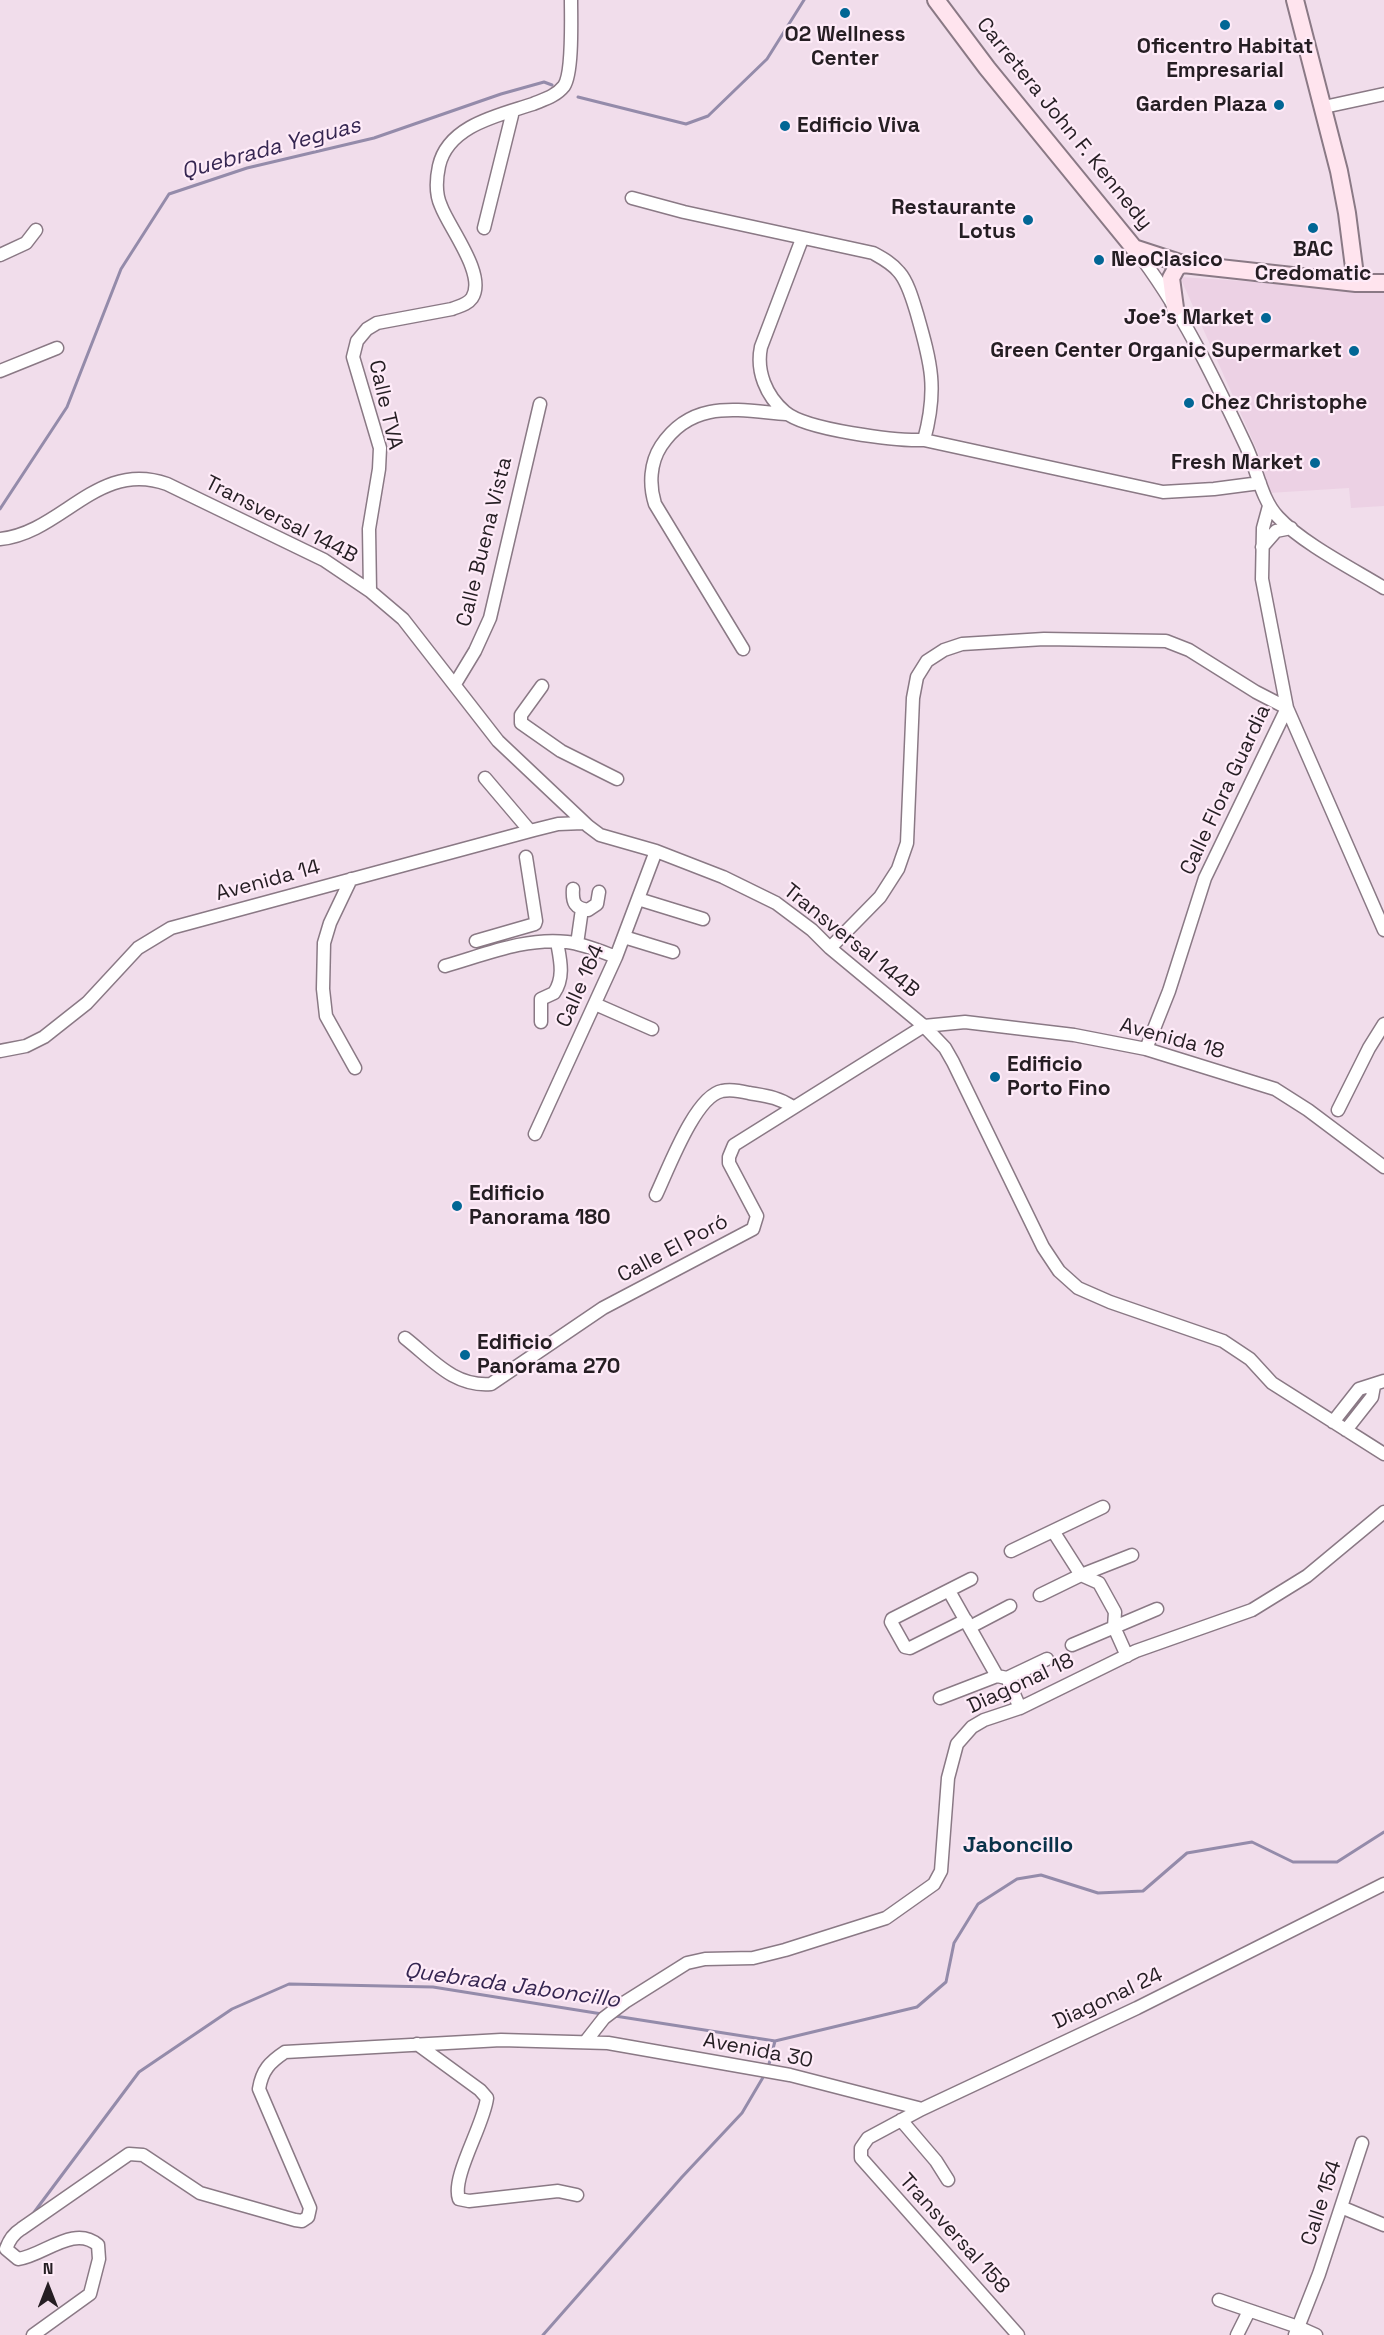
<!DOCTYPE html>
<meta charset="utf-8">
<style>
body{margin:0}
#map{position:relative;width:1384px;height:2335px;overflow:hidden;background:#f1ddeb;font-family:"Space Grotesk",sans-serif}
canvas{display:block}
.north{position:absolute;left:18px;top:2257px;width:60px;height:60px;-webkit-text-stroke:4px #feebf8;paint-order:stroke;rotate:0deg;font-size:16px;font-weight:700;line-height:24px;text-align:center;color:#251e23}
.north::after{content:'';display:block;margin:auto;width:21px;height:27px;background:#251e23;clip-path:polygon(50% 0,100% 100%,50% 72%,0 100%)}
</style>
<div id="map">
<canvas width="1384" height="2335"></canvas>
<div class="north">N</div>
</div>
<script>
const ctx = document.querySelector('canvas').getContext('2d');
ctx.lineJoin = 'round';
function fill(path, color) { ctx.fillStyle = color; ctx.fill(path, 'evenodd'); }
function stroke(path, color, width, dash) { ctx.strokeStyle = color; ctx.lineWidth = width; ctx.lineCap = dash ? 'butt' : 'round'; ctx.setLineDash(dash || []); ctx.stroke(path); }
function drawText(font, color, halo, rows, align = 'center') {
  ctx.font = font + ' "Space Grotesk",sans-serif'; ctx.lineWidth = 4.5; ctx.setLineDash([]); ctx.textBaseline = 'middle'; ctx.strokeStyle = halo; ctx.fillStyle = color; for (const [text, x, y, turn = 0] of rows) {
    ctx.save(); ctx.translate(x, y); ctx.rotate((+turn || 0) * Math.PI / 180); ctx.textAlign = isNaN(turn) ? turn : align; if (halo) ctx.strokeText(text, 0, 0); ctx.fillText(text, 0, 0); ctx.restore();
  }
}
const built = new Path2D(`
 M 1180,277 L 1384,290 L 1384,506 L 1351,508 L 1349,488 L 1269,493 L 1257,450 Z`);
const stream = new Path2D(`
 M 578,97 L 686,124 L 708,116 L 767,59 L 804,0
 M 0,509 L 67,407 L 121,269 L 169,194 L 247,168 L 374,138 L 501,94 L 544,82 L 552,85
 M 615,2016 L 775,2041 L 917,2007 L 946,1982 L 954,1943 L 978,1904 L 1017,1879 L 1041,1875 L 1098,1893 L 1143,1891 L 1187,1853 L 1252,1842 L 1293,1862 L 1337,1862 L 1384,1832
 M 768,2068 L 775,2041
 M 32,2215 L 139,2072 L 232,2009 L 289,1984 L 433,1987 L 602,2014
 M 543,2335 L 682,2177 L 742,2113 L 765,2074`);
const street = new Path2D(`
 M 1324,107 L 1384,94
 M 632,198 L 684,212 L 873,253 C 882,258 892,263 899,272 C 908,282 913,301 917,314 C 931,363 938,389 924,440 L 1163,492 L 1214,489 L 1260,483
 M 484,228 L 513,111
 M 802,239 L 761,347 C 756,371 766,396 785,412 C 806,430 896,441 924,440
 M 1134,248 C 1181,308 1214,378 1246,446 C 1257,469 1261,499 1278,517 C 1302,543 1353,569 1384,588
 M 0,255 L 26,243 L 36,230
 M 0,371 L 57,348
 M 0,539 C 62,533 98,459 167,484 L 324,560 L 370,591 L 403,619 L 498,741 L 588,826 L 600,835 L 656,851 L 723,877 L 776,903 L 812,930 L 830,948 L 924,1026 L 945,1048 L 953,1062 L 1043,1247 L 1059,1271 L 1078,1288 L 1110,1302 L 1223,1341 L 1250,1359 L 1272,1383 L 1384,1454
 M 1262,547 L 1276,531 L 1291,528
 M 370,591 L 369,529 L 379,469 L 380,448 L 353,357 L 357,341 L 367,329 L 377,323 L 452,309 C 459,306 467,305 472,298 C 487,275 449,228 441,206 C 435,193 436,180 439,166 C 448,125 500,115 533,104 C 545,99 556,96 564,86 C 573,73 571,18 571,0
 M 743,649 L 655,504 C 649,485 650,463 661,446 C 692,399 737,410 786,414
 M 455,684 L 475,651 L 490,618 L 540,404
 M 542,686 L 521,715 L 521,723 L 561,751 L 617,779
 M 485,778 L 530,831
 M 351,879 L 330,923 L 324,943 L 323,989 L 326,1016 L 355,1068
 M 573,889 C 572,903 575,908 588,910 L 597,904 L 599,892
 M 638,899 L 703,919
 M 624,937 L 673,952
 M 476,941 L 535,924 L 536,921 L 526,857
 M 577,944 L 582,909
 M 830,948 L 880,897 L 898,869 L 907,843 L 913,698 L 917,677 L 927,661 L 944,650 L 962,644 L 1044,639 L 1166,641 L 1189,650 L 1256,692 L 1287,708 L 1384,930
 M 445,966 C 484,955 526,937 567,942 C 584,944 600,951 616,957
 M 595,1004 L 652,1029
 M 541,1022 L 541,999 L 554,993 C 565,977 560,959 557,942
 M 1146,1049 L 1169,991 L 1205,878 L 1287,708 L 1262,579 L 1263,528 L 1269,506
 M 0,1051 L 26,1046 L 44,1037 L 87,1003 L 138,948 L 171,928 L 534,830 L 558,824 L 583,823
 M 1338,1110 L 1369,1048 L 1384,1024
 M 535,1134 L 616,957 L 656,851
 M 656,1195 C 668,1170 695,1096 722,1091 C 730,1089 741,1091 749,1093 C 766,1096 778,1097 793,1107
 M 405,1338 C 433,1360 454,1387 491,1384 L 603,1308 L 753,1229 L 757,1216 L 729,1163 L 729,1157 L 734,1145 L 924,1026 L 965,1022 L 1074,1035 L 1146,1049 L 1275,1089 L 1308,1110 L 1384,1167
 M 1333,1422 L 1359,1389 L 1384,1381
 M 1346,1430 L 1372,1397 L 1374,1386
 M 1053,1531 L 1081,1575 L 1099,1583 L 1115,1612 L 1114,1627 L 1127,1656
 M 1011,1551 L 1103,1507
 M 949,1591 L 997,1676 L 1007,1678 L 1020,1708
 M 1040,1595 L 1081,1575 L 1132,1555
 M 966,1620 L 910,1648 L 905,1647 L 891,1622 L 892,1619 L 971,1579
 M 970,1627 L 1010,1606
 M 1072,1645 L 1157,1609
 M 1007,1678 L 1047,1659
 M 940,1698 L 997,1676
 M 586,2041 L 604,2018 L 625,2002 L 687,1963 L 705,1959 L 753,1958 L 785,1950 L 886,1918 L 934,1884 L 941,1871 L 948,1778 L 957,1744 L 972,1727 L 984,1720 L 1020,1708 L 1136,1651 L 1252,1610 L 1307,1576 L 1384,1512
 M 417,2044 L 480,2090 L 487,2098 C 484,2125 451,2177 459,2199 L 469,2201 L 558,2191 L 577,2195
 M 901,2120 L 936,2161 L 948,2180
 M 1341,2207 L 1384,2225
 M 1219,2300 L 1298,2327 L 1316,2335
 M 33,2335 L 90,2294 L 99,2259 L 98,2245 C 74,2224 43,2256 18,2259 L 6,2249 C 9,2240 13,2234 21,2229 L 129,2154 L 143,2155 L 200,2193 L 295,2220 L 302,2221 L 308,2217 L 310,2208 L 259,2089 C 262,2070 270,2062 285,2052 L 501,2040 L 608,2043 L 790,2075 L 922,2109
 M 1018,2335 L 861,2158 L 861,2148 L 868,2138 L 922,2109 L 1137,2008 L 1384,1884
 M 1237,2335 L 1249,2311
 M 1295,2335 L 1319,2274 L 1362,2143`);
const secondary = new Path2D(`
 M 936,0 L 987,68 L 1134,248 L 1183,264 L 1356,283 L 1384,283
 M 1295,0 L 1339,171 L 1347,213 L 1356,283
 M 1175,308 L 1171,278 L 1177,267 L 1183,264`);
const markers = [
 [845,13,6,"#026695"],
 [1225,25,6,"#026695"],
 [1279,105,6,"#026695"],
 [785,126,6,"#026695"],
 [1028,220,6,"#026695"],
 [1313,228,6,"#026695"],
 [1099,260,6,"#026695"],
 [1266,318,6,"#026695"],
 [1354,351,6,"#026695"],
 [1189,403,6,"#026695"],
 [1315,463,6,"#026695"],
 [995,1077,6,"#026695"],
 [457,1206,6,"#026695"],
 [465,1355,6,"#026695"]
];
const poiNames = [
 ["O2 Wellness",845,35,"center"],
 ["Center",845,59,"center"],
 ["Oficentro Habitat",1225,47,"center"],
 ["Empresarial",1225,71,"center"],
 ["Garden Plaza",1267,105,"right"],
 ["Edificio Viva",797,126],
 ["Restaurante",1016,208,"right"],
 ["Lotus",1016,232,"right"],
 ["BAC",1313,250,"center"],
 ["Credomatic",1313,274,"center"],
 ["NeoClasico",1111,260],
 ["Joe's Market",1254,318,"right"],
 ["Green Center Organic Supermarket",1342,351,"right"],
 ["Chez Christophe",1201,403],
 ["Fresh Market",1303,463,"right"],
 ["Edificio",1007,1065],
 ["Porto Fino",1007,1089],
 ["Edificio",469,1194],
 ["Panorama 180",469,1218],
 ["Edificio",477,1343],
 ["Panorama 270",477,1367]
];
const streetNames = [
 ["Carretera John F. Kennedy",1064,124,51],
 ["Calle TVA",385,405,77],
 ["Transversal 144B",281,520,27],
 ["Calle Buena Vista",485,542,-76],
 ["Calle Flora Guardia",1226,790,-65],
 ["Avenida 14",268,881,-15],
 ["Transversal 144B",851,941,39],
 ["Calle 164",581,986,-66],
 ["Avenida 18",1172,1039,15],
 ["Calle El Poró",673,1249,-28],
 ["Diagonal 18",1021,1684,-25],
 ["Diagonal 24",1108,1999,-25],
 ["Avenida 30",758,2051,11],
 ["Calle 154",1322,2203,-72],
 ["Transversal 158",954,2234,48]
];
const waterNames = [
 ["Quebrada Yeguas",271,149,-15],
 ["Quebrada Jaboncillo",512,1986,8]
];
const neighbourhoodNames = [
 ["Jaboncillo",1018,1846]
];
fill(built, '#ecd1e4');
stroke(stream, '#948baa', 3);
stroke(street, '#8a7985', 15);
stroke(secondary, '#8a7985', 20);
stroke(street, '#fff', 12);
stroke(secondary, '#ffe4ee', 16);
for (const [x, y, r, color] of markers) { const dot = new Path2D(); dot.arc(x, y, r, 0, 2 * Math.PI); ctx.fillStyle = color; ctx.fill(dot); stroke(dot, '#feebf8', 2); }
drawText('bold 21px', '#251e23', '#feebf8', poiNames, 'left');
drawText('21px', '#251e23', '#feebf8', streetNames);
drawText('italic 22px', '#352651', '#feebf8', waterNames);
drawText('bold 22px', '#093249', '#feebf8', neighbourhoodNames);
</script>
